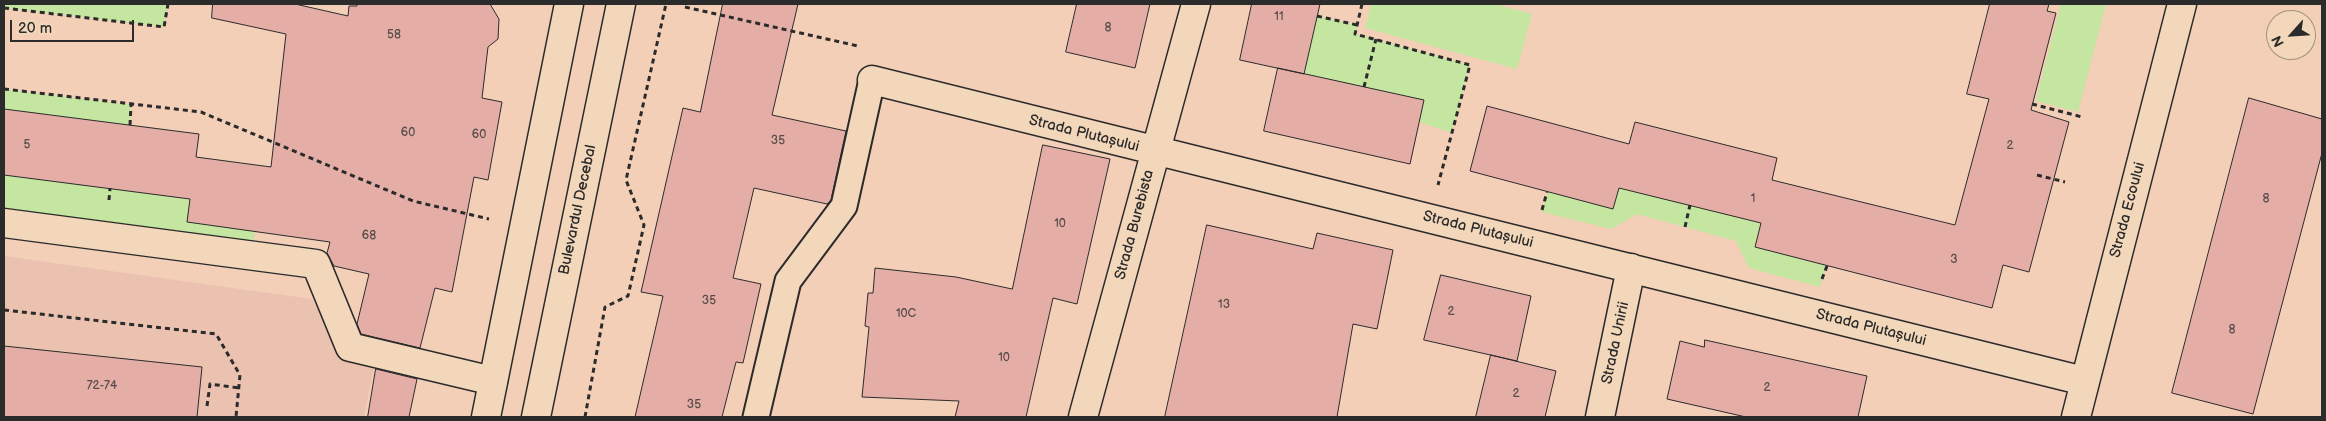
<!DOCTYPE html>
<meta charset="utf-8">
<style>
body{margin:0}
#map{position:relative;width:2326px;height:421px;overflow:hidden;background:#f4cfb8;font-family:"Balsamiq Sans",sans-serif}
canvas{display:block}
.frame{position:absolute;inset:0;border:5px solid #2b2b2b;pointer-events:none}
.north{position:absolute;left:2266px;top:10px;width:50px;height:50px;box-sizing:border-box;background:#f3d7ba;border:1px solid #a39281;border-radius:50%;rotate:244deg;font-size:14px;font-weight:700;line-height:20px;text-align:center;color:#2b2b2b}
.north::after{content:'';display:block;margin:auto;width:18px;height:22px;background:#2b2b2b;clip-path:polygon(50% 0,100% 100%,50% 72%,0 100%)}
.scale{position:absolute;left:10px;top:20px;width:124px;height:22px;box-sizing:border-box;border:2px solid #2b2b2b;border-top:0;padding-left:6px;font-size:15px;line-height:18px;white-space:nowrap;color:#2b2b2b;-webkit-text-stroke:4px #f3d7ba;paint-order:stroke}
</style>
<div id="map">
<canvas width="2326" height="421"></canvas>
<div class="frame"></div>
<div class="north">N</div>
<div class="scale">20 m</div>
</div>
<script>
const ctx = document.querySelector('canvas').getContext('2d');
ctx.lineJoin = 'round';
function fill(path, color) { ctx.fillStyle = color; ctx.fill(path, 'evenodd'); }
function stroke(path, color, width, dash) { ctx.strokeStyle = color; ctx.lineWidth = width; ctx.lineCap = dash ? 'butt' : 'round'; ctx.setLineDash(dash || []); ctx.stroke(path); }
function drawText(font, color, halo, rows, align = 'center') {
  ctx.font = font + ' "Balsamiq Sans",sans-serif'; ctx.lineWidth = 5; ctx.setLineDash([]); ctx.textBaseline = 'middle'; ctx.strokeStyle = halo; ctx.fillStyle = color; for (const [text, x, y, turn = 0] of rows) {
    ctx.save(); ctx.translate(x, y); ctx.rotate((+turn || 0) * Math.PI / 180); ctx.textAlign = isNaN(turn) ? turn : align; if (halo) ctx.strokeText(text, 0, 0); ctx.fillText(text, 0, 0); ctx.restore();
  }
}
const built = new Path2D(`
 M 4,256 L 312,299 L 351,363 L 374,367 L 364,417 L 4,417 Z`);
const green = new Path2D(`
 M 4,4 L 168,4 L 164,27 L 4,8 Z
 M 1371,4 L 1495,4 L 1532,14 L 1517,69 L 1365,28 Z
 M 2061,4 L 2106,4 L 2078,112 L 2036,101 Z
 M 1317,16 L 1357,25 L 1356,34 L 1470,65 L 1452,133 L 1419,122 L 1424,101 L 1304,74 Z
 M 4,89 L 131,105 L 130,125 L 4,109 Z
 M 4,175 L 190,199 L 255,231 L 252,255 L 4,223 Z
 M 1619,188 L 1761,223 L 1755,247 L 1827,266 L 1820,287 L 1749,268 L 1736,241 L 1637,214 L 1611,229 L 1542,212 L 1547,192 L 1613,209 Z`);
const building = new Path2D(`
 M 213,4 L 295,4 L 348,16 L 349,6 L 357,6 L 357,4 L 490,4 L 499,19 L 498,39 L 488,47 L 482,98 L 502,102 L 488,180 L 474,177 L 452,292 L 435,288 L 420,348 L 361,334 L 357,324 L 369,274 L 334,266 L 327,253 L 330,242 L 187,222 L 190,199 L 4,175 L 4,109 L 199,134 L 196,157 L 271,167 L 286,34 L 212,18 Z
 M 723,4 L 798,4 L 772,115 L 846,131 L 831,200 L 827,204 L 754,188 L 733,278 L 761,284 L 743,363 L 736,362 L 722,417 L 635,417 L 663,296 L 641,292 L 683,108 L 700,112 Z
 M 1077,4 L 1150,4 L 1135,68 L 1066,52 Z
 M 1252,4 L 1320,4 L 1304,74 L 1240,60 Z
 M 1990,4 L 2049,4 L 2047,11 L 2056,13 L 2031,110 L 2069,122 L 2029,272 L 2003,265 L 1992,308 L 1755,247 L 1761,223 L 1619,188 L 1613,209 L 1470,171 L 1487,106 L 1629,144 L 1635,122 L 1777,158 L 1772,180 L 1955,225 L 1989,99 L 1967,94 Z
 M 1278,68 L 1424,100 L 1410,164 L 1264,131 Z
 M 2249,98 L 2322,119 L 2322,153 L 2253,414 L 2172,393 Z
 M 1043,145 L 1110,159 L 1077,304 L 1053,298 L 1026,417 L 955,417 L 959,401 L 862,397 L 869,327 L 865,326 L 868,293 L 873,293 L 875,268 L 956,277 L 1012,289 Z
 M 1207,225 L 1313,249 L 1317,233 L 1393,250 L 1377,329 L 1353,324 L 1337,417 L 1165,417 Z
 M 1441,275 L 1531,296 L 1517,361 L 1424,340 Z
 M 1705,340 L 1867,376 L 1858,417 L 1746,417 L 1667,399 L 1680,341 L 1704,347 Z
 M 4,346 L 202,367 L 197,417 L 4,417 Z
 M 1491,355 L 1556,371 L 1545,417 L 1476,417 Z
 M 376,369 L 417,379 L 409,417 L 368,417 Z`);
const path = new Path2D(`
 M 1362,4 L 1355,34 L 1470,65 L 1438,185
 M 685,7 L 858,46
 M 4,8 L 164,27 L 168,4
 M 1317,16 L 1357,25
 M 1364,87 L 1376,39
 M 4,89 L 201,112 L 413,201 L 489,219
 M 2032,104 L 2082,117
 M 130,125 L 131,105
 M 2037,175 L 2065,182
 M 109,200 L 110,188
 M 1542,210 L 1547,192
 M 1685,227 L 1690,205
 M 1822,279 L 1827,266
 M 4,310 L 216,334 L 240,375 L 236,417
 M 207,406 L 210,384 L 239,388
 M 585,417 L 605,307 L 628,296 L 644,225 L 626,180 L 666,4`);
const service = new Path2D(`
 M 756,417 L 788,281 L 844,206 L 872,80`);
const minor = new Path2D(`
 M 872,80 L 2084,381
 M 4,223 L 316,264 L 350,347 L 493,381
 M 1083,417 L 1196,4
 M 1600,417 L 1631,268
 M 2076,417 L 2182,4`);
const primary = new Path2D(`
 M 486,417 L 569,4
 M 536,417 L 621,4`);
const numberNames = [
 ["11",1279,17],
 ["8",1108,28],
 ["58",394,35],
 ["60",408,133],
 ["60",479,135],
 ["35",778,141],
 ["5",27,145],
 ["2",2010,146],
 ["1",1753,199],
 ["8",2266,199],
 ["10",1060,224],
 ["68",369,236],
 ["3",1954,260],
 ["35",709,301],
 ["13",1224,305],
 ["2",1451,312],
 ["10C",906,314],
 ["8",2232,330],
 ["10",1004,358],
 ["72-74",102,386],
 ["2",1767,388],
 ["2",1516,394],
 ["35",694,405]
];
const streetNames = [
 ["Strada Plutașului",1084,134,14],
 ["Bulevardul Decebal",578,210,-78],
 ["Strada Ecoului",2128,210,-75],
 ["Strada Burebista",1135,225,-75],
 ["Strada Plutașului",1478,230,14],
 ["Strada Plutașului",1871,328,14],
 ["Strada Unirii",1616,343,-78]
];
fill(built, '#ebc2b0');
fill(green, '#c4e6a0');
fill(building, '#e4aea7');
stroke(building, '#2b2b2b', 1);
stroke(service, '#2b2b2b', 29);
stroke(minor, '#2b2b2b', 31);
stroke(primary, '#2b2b2b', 31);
stroke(path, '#2b2b2b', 3, [5, 4]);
stroke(service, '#f3d7ba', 25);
stroke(minor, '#f3d7ba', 28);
stroke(primary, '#f3d7ba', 28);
drawText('12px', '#594c4a', null, numberNames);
drawText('15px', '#2b2b2b', '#f3d7ba', streetNames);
</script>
